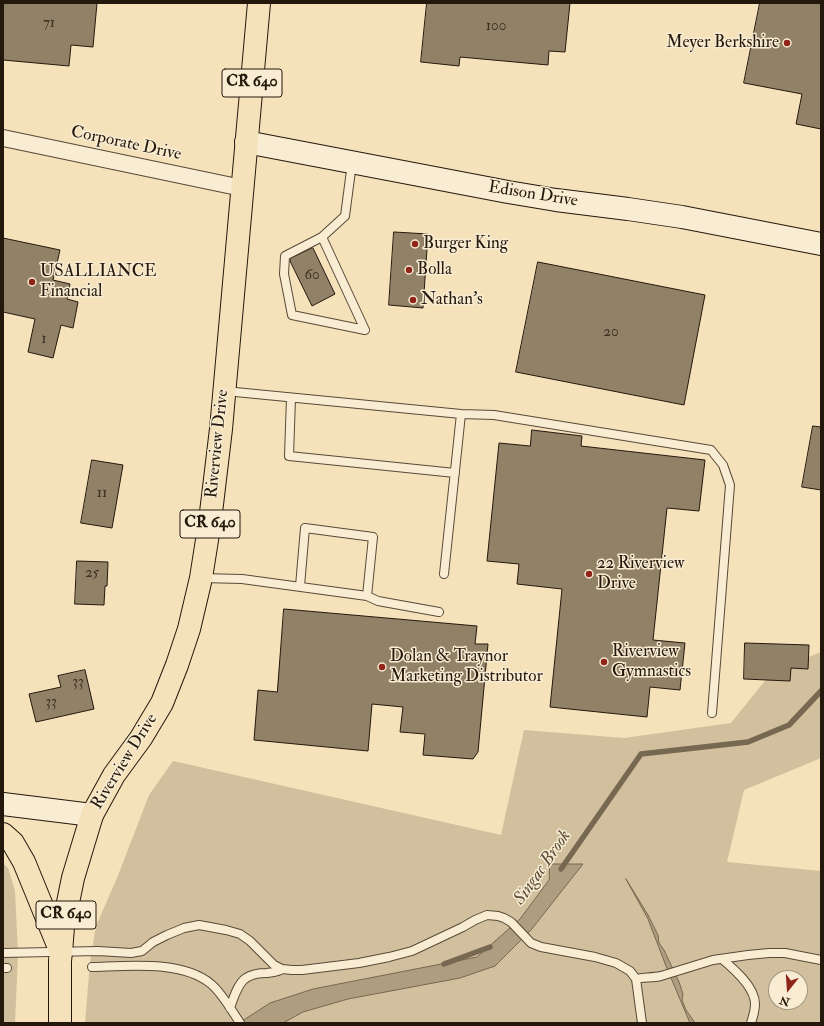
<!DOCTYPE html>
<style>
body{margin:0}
#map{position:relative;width:824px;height:1026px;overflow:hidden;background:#f5e1ba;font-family:"IM FELL Double Pica",serif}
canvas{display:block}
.frame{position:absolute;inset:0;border:4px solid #24180d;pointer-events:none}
.north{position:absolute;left:768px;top:970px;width:40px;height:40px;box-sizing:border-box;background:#f8ecd2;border:1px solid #a39783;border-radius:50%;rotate:197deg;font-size:11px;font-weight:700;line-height:16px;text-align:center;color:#24180d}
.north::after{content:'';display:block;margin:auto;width:14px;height:18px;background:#8f2418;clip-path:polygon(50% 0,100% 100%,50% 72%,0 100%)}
</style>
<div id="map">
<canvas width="824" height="1026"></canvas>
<div class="frame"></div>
<div class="north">N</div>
</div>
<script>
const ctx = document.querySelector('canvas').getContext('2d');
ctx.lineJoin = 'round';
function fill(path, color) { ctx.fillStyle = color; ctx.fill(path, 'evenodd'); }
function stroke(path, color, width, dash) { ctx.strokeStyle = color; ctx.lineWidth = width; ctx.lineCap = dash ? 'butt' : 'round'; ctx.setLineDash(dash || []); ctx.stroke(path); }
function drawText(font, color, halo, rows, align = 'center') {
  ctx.font = font + ' "IM FELL Double Pica",serif'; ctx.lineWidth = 3; ctx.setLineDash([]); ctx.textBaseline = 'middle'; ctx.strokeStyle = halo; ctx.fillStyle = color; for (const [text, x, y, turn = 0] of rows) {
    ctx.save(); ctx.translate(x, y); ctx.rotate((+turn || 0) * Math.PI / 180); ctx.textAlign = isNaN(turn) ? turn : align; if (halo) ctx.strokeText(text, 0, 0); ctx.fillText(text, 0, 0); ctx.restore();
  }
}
const green = new Path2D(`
 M 821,652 L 821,758 L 744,790 L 727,862 L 821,871 L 821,1023 L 85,1023 L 90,962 L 96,926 L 117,878 L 149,795 L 173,761 L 501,835 L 524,730 L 624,738 L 731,723 L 772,672 ZM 776,978 L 800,978 L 800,1002 L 776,1002 Z
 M 3,863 L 8,868 L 15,891 L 18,954 L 15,1023 L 3,1023 Z`);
const water = new Path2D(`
 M 550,864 L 583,864 L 531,930 L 495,966 L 460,978 L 348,999 L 303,1012 L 283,1023 L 239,1023 L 270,1003 L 313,989 L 477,957 L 520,919 L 549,880 Z
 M 626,879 L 648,915 L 658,935 L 659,943 L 664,950 L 679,982 L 683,994 L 682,1000 L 686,1010 L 695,1023 L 690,1023 L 666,966 L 648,919 Z`);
const stream = new Path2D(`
 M 561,869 L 641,754 L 748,742 L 789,725 L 821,691
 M 444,964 L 490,947`);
const building = new Path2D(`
 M 3,3 L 97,3 L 93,47 L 71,45 L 69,66 L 3,60 Z
 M 427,3 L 570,3 L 565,52 L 549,51 L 548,65 L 460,57 L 459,66 L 421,62 Z
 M 760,3 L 821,3 L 821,129 L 796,124 L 802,94 L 744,83 Z
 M 394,232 L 428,234 L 423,308 L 389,305 Z
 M 3,238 L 60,250 L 53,280 L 70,284 L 67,299 L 78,302 L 73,328 L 61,325 L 53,358 L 28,352 L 35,319 L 3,312 Z
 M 313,248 L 335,294 L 312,306 L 290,261 L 290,259 Z
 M 538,262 L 705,295 L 684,405 L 516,372 Z
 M 813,426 L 821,427 L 821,490 L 802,487 Z
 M 532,430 L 582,436 L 581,446 L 705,460 L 699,511 L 667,508 L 653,640 L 685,643 L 680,690 L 650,687 L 647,717 L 550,707 L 562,589 L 517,584 L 519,564 L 487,561 L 499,443 L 530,446 Z
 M 92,460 L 123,465 L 112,528 L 81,523 Z
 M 77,561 L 108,562 L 107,586 L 105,586 L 104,605 L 75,604 Z
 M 284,609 L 477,626 L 475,644 L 488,644 L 478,752 L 473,759 L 423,755 L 425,734 L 400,732 L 403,707 L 372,704 L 368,751 L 254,740 L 258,690 L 277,692 Z
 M 745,643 L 809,645 L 808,669 L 791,668 L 790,681 L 744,679 Z
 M 85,670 L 94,709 L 36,722 L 29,694 L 61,687 L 58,676 Z`);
const lane = new Path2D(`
 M 322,237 L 365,330 L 292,315 L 284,274 L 285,256 L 322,237 L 345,216 L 352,163
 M 225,391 L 461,414 L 494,415 L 711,450 L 723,465 L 730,485 L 712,713
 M 291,398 L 289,456 L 455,473
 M 444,574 L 461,414
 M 201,578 L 242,579 L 367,596 L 373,537 L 305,528 L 300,586
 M 367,596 L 378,601 L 439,612
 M 3,953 L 98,951 L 131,953 L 142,951 L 153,942 L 167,935 L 184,928 L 199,925 L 226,930 L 240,934 L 250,941 L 274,965 L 282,969 L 292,970 L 302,970 L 359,963 L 389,957 L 412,951 L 463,927 L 475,920 L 487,915 L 498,916 L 504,918 L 511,922 L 531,943 L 541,947 L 595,957 L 616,963 L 630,971 L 636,979 L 642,1023
 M 722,959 C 734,969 755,987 755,1004 C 755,1010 753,1017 751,1023
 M 92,967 C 128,966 182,960 211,984 C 222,993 232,1011 240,1023
 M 3,968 L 7,968
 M 636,979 C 643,977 652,978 661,976 L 713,960 L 748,955 L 769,953 L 785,953 L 821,960
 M 230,1008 C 233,999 238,983 246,978 C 252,974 261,973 267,973 C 273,972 278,972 282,969`);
const street = new Path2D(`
 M 3,138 L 242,188`);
const secondary = new Path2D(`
 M 246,142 L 508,192 L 556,200 L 628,209 L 682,217 L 821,244
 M 3,804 L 92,815`);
const primary = new Path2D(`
 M 3,834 L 13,843 L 24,862 L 60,950
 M 60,961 L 61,952 L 63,927 L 73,878 L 92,815 L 114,775 L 141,738 L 162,703 L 177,665 L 189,629 L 201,578 L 210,521 L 221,429 L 259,3`);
const primaryBridge = new Path2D(`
 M 60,1023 L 60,961`);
const markers = [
 [787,43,4,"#8f2418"],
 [415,244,4,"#8f2418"],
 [409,270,4,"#8f2418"],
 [32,282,4,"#8f2418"],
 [413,300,4,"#8f2418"],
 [589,574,4,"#8f2418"],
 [604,662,4,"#8f2418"],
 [382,667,4,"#8f2418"]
];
const numberNames = [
 ["71",49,24],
 ["100",496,27],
 ["60",312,276],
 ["20",611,333],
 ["1",44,340],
 ["11",102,494],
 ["25",92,574],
 ["33",78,683],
 ["33",51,703]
];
const shields = [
 [252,83,60],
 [210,524,60],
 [66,915,60]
];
const shieldNames = [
 ["CR 640",252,83],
 ["CR 640",210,524],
 ["CR 640",66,915]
];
const poiNames = [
 ["Meyer Berkshire",779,43,"right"],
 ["Burger King",423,244],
 ["Bolla",417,270],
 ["USALLIANCE",40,272],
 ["Financial",40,292],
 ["Nathan's",421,300],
 ["22 Riverview",597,564],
 ["Drive",597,584],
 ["Riverview",612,652],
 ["Gymnastics",612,672],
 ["Dolan & Traynor",390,657],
 ["Marketing Distributor",390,677]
];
const streetNames = [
 ["Corporate Drive",126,144,12],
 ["Edison Drive",533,195,9],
 ["Riverview Drive",218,444,-84],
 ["Riverview Drive",125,762,-58]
];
const waterNames = [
 ["Singac Brook",543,868,-55]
];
fill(green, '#d1bf9d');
fill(water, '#ae9d7f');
stroke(water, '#776851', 1);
stroke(stream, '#776851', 5.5);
fill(building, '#918167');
stroke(building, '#24180d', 1);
stroke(lane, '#584a38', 10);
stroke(street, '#584a38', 18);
stroke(secondary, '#24180d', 24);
stroke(primary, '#24180d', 24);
stroke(lane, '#f8ecd2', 8);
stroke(street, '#f8ecd2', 16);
stroke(secondary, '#f8ecd2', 22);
stroke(primary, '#f5e1ba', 22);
stroke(primaryBridge, '#24180d', 24, []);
stroke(primaryBridge, '#f5e1ba', 22);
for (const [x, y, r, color] of markers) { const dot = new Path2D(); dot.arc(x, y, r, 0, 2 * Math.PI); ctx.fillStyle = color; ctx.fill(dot); stroke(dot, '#f8ecd2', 1.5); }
drawText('15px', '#3f3224', null, numberNames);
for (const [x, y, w] of shields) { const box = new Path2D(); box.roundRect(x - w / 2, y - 14, w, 28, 3); ctx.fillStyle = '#f8ecd2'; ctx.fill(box); stroke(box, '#24180d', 1); }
drawText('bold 16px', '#24180d', null, shieldNames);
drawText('17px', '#24180d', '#f8ecd2', poiNames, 'left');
drawText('17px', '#24180d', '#f8ecd2', streetNames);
drawText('italic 18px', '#5b4d3b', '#f8ecd2', waterNames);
</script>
